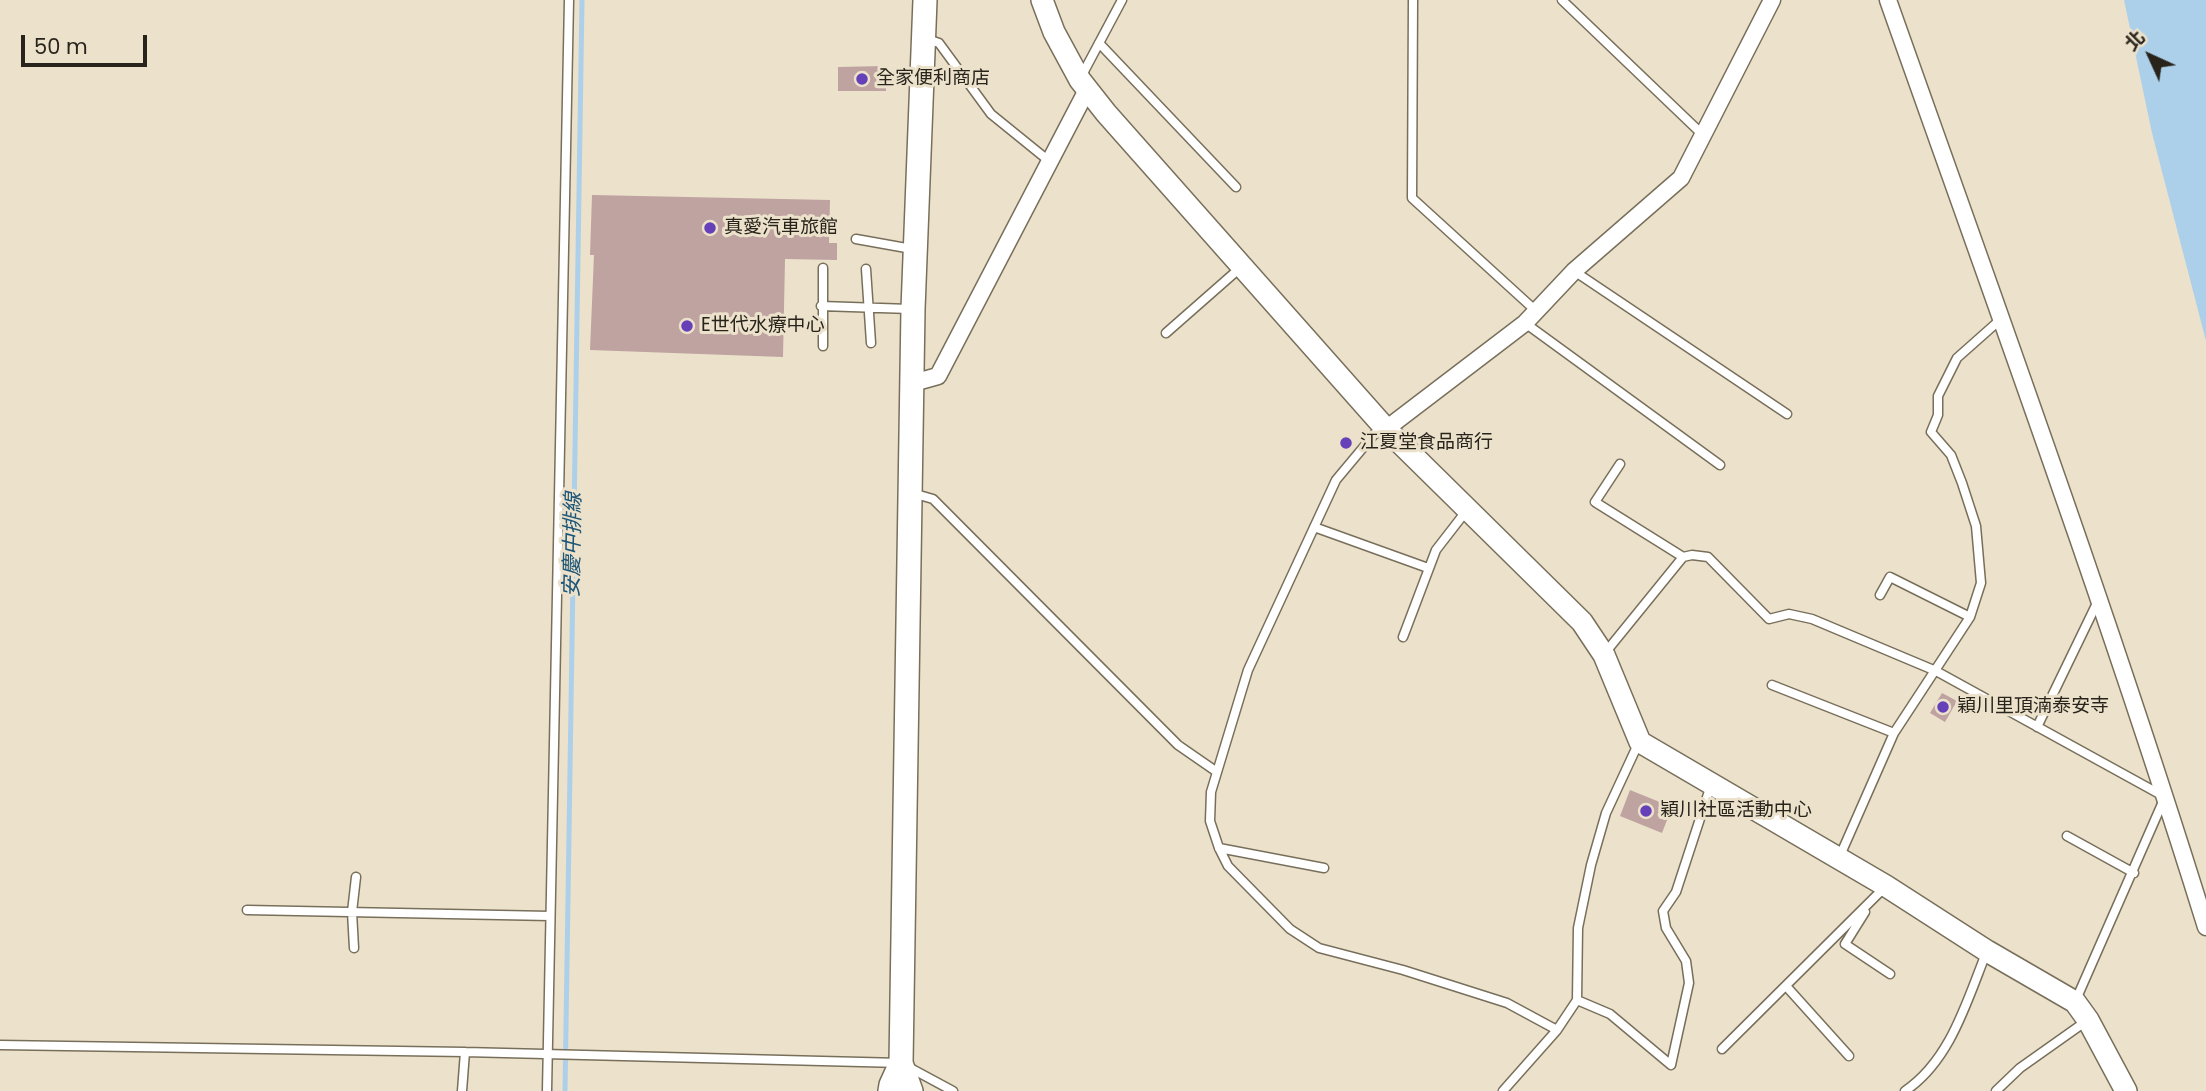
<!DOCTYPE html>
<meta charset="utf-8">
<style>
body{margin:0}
#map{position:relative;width:2206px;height:1091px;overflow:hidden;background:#ece1cb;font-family:Poppins,"Noto Sans TC",sans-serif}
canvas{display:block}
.north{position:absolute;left:2115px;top:21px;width:70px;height:70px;-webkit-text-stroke:5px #ece1cb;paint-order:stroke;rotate:315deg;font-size:19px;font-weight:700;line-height:28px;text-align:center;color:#28241c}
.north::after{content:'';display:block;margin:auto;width:24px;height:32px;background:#28241c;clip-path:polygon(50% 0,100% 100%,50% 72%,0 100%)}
.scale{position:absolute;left:21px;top:35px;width:126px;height:32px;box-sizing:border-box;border:4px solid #28241c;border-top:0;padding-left:9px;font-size:21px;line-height:24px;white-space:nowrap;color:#28241c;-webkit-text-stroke:5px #ece1cb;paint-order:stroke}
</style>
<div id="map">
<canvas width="2206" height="1091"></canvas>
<div class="north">北</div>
<div class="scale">50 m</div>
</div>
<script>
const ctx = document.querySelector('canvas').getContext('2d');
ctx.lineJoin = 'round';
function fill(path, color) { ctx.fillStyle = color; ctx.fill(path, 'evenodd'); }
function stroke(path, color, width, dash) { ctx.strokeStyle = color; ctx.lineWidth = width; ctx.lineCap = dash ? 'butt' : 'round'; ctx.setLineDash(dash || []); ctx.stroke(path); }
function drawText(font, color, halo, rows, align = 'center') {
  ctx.font = font + ' Poppins,"Noto Sans TC",sans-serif'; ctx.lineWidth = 6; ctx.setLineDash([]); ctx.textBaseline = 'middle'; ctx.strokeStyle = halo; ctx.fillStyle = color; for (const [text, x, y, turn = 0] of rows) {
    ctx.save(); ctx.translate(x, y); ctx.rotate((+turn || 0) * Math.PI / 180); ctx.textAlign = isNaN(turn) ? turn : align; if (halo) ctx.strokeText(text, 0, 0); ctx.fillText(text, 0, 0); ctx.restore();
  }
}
const water = new Path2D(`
 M 2124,0 L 2206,0 L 2206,341 L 2152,133 Z`);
const stream = new Path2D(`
 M 565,1091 L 582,0`);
const building = new Path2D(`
 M 886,66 L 886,91 L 838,91 L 838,67 Z
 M 592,195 L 830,200 L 829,243 L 837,243 L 837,260 L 785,259 L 783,357 L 590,350 L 594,255 L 590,255 Z
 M 1942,693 L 1957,701 L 1945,722 L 1930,713 Z
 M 1630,790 L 1672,807 L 1662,833 L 1620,816 Z`);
const service = new Path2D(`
 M 1413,0 L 1412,198 L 1536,311
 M 1562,0 L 1703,135
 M 927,39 L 939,43 L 991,114 L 1049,161
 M 1099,43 L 1236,187
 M 1081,77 L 1122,0
 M 856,239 L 912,249
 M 823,268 L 823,346
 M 866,269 L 871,343
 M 1574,271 L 1787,414
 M 821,306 L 910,309
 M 1525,323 L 1720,465
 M 1166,333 L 1240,268
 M 1382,425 L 1336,480 L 1248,670 L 1211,792 L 1210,821 L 1219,848 L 1228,866 L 1290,929 L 1319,948 L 1403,970 L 1507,1003 L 1557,1030 L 1503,1091
 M 1620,464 L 1595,502 L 1683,557
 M 912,493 L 933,499 L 1178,745 L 1217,772
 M 1314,527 L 1428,568
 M 1880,595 L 1890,577 L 1970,617
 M 1403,637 L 1436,550 L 1467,510
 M 1605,653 L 1683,557 L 1692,555 L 1708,557 L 1769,619 L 1789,614 L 1812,619 L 1936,671 L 2165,797 L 2075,1002
 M 1772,685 L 1894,733
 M 2037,727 L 2098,601
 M 2067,836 L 2134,873
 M 1219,848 L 1324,868
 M 1839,858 L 1894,733 L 1970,617 L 1981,583 L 1976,526 L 1962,483 L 1951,455 L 1931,432 L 1938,415 L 1938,396 L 1957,358 L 2001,319
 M 247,910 L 550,916
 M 1865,912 L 1845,944 L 1890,974
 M 354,948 L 352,912 L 356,877
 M 1786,986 L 1849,1056
 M 1577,1000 L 1610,1014 L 1671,1065 L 1689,983 L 1686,961 L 1666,928 L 1663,911 L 1676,892 L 1711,785
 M 1557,1030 L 1577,1000 L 1578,928 L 1591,865 L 1606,813 L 1639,742
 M 0,1045 L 465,1052 L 901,1063 L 953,1091
 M 1722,1049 L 1884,888
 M 462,1091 L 465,1052
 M 547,1091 L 569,0
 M 1905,1091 C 1951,1060 1967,1000 1987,951
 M 1996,1091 L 2020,1068 L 2085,1022`);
const minor = new Path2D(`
 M 1888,0 C 1997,308 2109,615 2206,927
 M 913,383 L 938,376 L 1088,88
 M 1386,429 L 1525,323 L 1574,271 L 1681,178 L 1772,0`);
const tertiary = new Path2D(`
 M 1042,0 L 1054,32 L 1080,80 L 1106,113 L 1386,429 L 1582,622 L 1604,655 L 1640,742 L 1886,886 L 1987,951 L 2075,1002 L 2088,1020 L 2126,1091`);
const secondary = new Path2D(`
 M 890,1091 L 891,1085 L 901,1063
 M 911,1091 L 901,1063 L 913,309 L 925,0`);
const markers = [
 [862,79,7,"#6640b8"],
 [710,228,7,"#6640b8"],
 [687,326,7,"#6640b8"],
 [1346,443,7,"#6640b8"],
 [1943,707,7,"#6640b8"],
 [1646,811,7,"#6640b8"]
];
const poiNames = [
 ["全家便利商店",876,79],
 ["真愛汽車旅館",724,228],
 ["E世代水療中心",701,326],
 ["江夏堂食品商行",1360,443],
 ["穎川里頂湳泰安寺",1957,707],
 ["穎川社區活動中心",1660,811]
];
const waterNames = [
 ["安慶中排線",574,545,-89]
];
fill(water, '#acd0e9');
stroke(stream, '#acd0e9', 5);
fill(building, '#bea3a0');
stroke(service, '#786f5b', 11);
stroke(minor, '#786f5b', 19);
stroke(tertiary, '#786f5b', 24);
stroke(secondary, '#786f5b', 26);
stroke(service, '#fff', 8);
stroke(minor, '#fff', 16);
stroke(tertiary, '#fff', 21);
stroke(secondary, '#fff', 23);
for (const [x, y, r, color] of markers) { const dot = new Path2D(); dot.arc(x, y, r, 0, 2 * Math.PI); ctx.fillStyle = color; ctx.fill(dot); stroke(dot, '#ece1cb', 2.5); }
drawText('19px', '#28241c', '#ece1cb', poiNames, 'left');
drawText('italic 21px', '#1c5678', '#ece1cb', waterNames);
</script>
